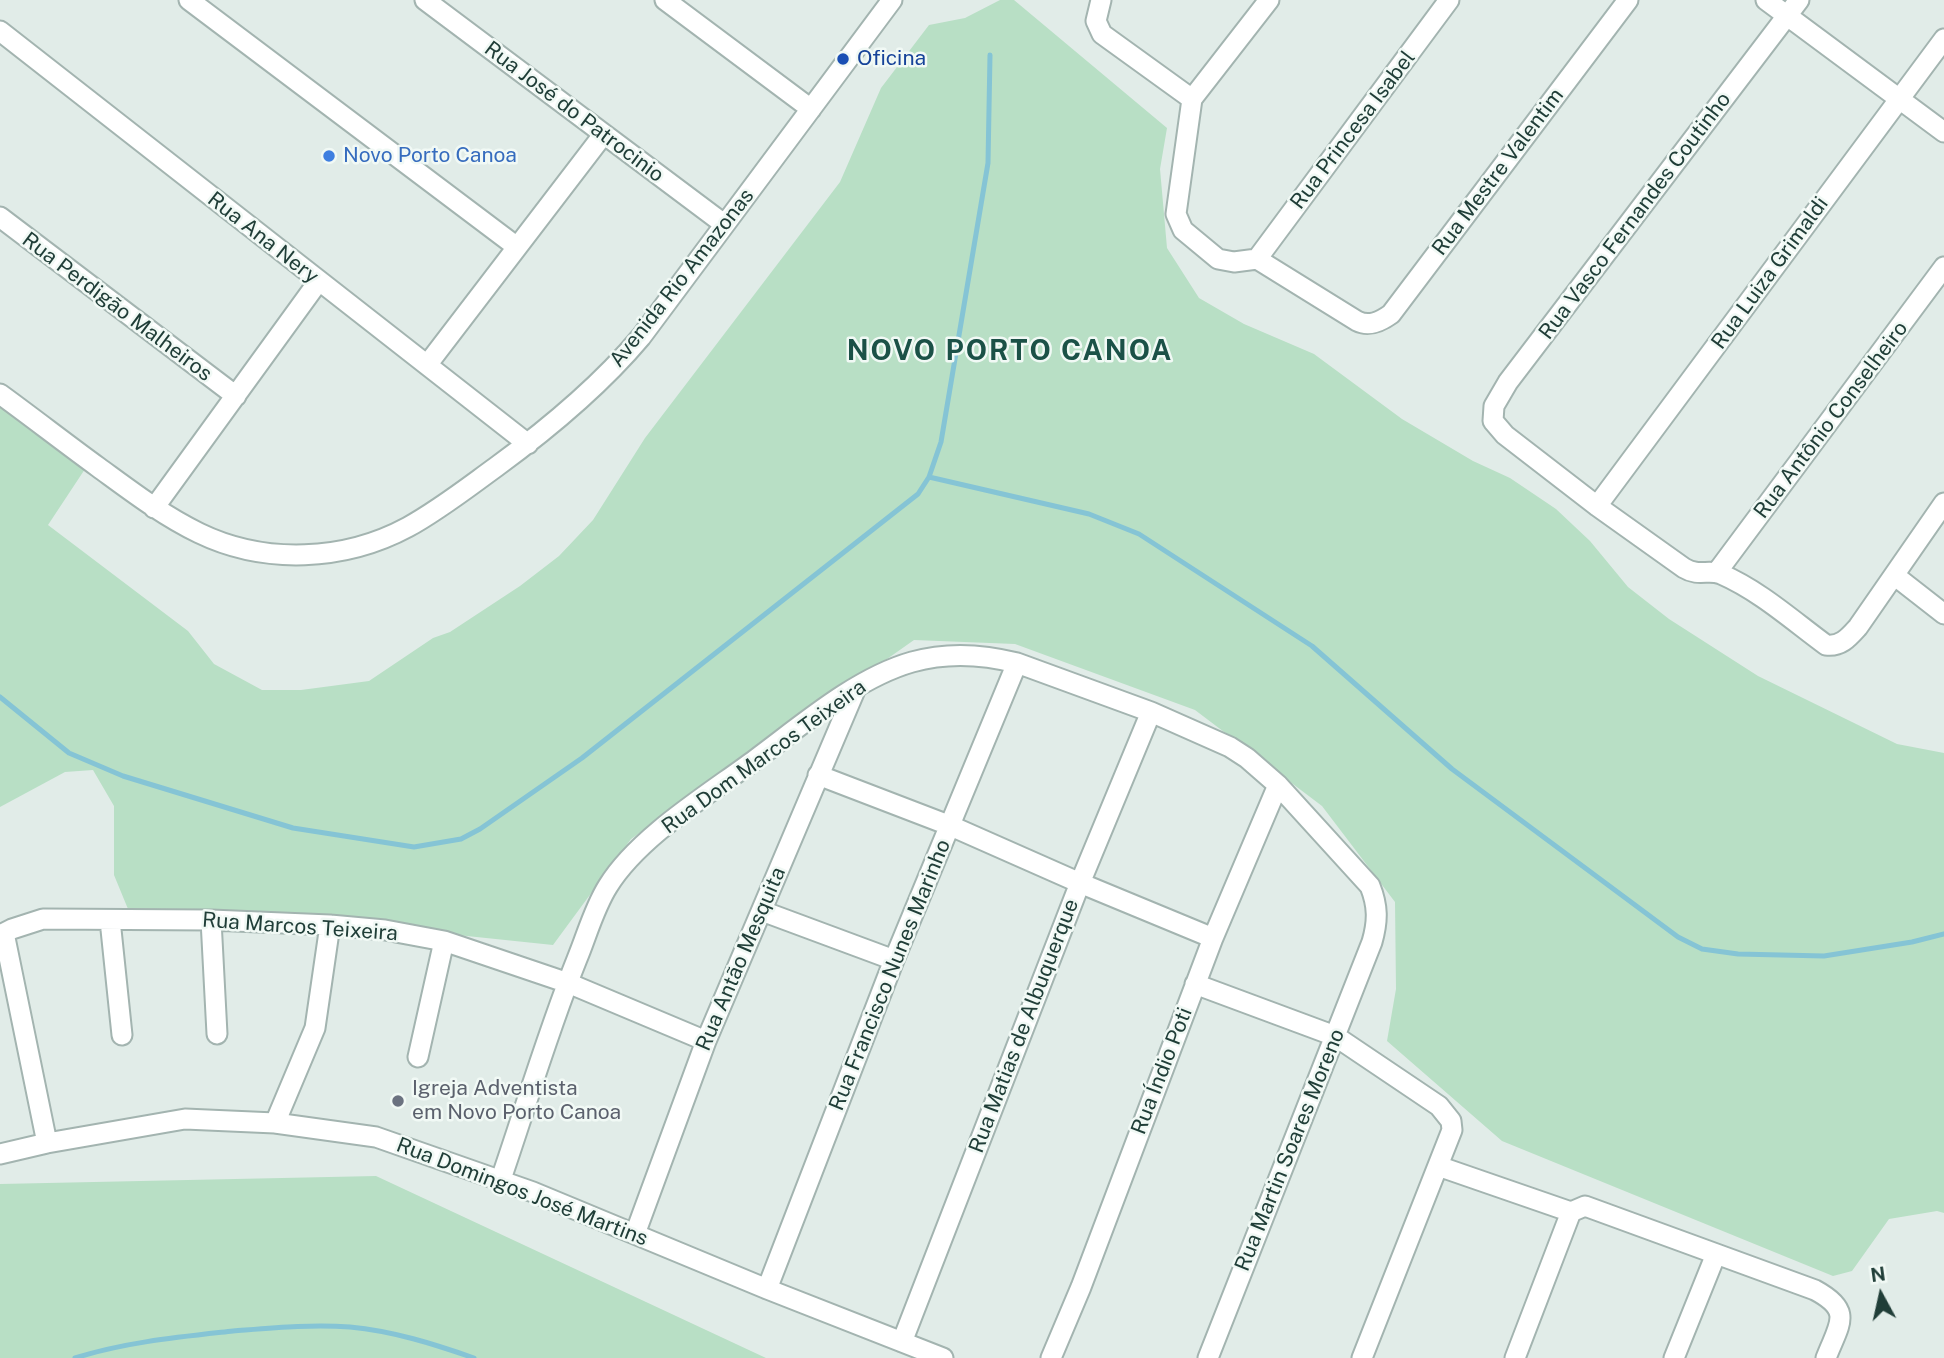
<!DOCTYPE html>
<meta charset="utf-8">
<style>
body{margin:0}
#map{position:relative;width:1944px;height:1358px;overflow:hidden;background:#e1ece8;font-family:"Public Sans",sans-serif}
canvas{display:block}
.north{position:absolute;left:1846px;top:1260px;width:70px;height:70px;-webkit-text-stroke:5px #f1f9f5;paint-order:stroke;rotate:352deg;font-size:19px;font-weight:700;line-height:28px;text-align:center;color:#203e38}
.north::after{content:'';display:block;margin:auto;width:24px;height:32px;background:#203e38;clip-path:polygon(50% 0,100% 100%,50% 72%,0 100%)}
</style>
<div id="map">
<canvas width="1944" height="1358"></canvas>
<div class="north">N</div>
</div>
<script>
const ctx = document.querySelector('canvas').getContext('2d');
ctx.lineJoin = 'round';
function fill(path, color) { ctx.fillStyle = color; ctx.fill(path, 'evenodd'); }
function stroke(path, color, width, dash) { ctx.strokeStyle = color; ctx.lineWidth = width; ctx.lineCap = dash ? 'butt' : 'round'; ctx.setLineDash(dash || []); ctx.stroke(path); }
function drawText(font, color, halo, rows, align = 'center') {
  ctx.font = font + ' "Public Sans",sans-serif'; ctx.lineWidth = 5; ctx.setLineDash([]); ctx.textBaseline = 'middle'; ctx.strokeStyle = halo; ctx.fillStyle = color; for (const [text, x, y, turn = 0] of rows) {
    ctx.save(); ctx.translate(x, y); ctx.rotate((+turn || 0) * Math.PI / 180); ctx.textAlign = isNaN(turn) ? turn : align; if (halo) ctx.strokeText(text, 0, 0); ctx.fillText(text, 0, 0); ctx.restore();
  }
}
const green = new Path2D(`
 M 1000,0 L 1014,0 L 1167,128 L 1160,169 L 1167,248 L 1199,298 L 1244,324 L 1314,354 L 1402,419 L 1473,461 L 1510,478 L 1556,509 L 1590,541 L 1628,587 L 1669,619 L 1758,676 L 1897,744 L 1944,753 L 1944,1213 L 1937,1211 L 1889,1219 L 1852,1271 L 1833,1276 L 1502,1141 L 1387,1041 L 1396,989 L 1395,902 L 1322,806 L 1195,710 L 1015,644 L 914,640 L 631,839 L 553,945 L 333,922 L 128,909 L 114,875 L 114,806 L 93,770 L 65,772 L 0,807 L 0,404 L 85,469 L 48,525 L 188,631 L 214,664 L 262,690 L 301,690 L 369,681 L 433,638 L 450,632 L 520,586 L 559,556 L 593,520 L 645,438 L 840,182 L 881,88 L 929,25 L 965,18 Z
 M 376,1176 L 766,1358 L 0,1358 L 0,1184 Z`);
const stream = new Path2D(`
 M 929,477 L 1089,514 L 1139,534 L 1312,646 L 1452,769 L 1678,937 L 1702,949 L 1738,954 L 1824,956 L 1912,942 L 1944,934
 M 0,697 L 69,753 L 123,776 L 293,828 L 414,847 L 461,839 L 480,829 L 582,758 L 918,494 L 929,477 L 941,442 L 988,163 L 990,55
 M 75,1358 C 126,1342 179,1337 233,1331 C 271,1328 311,1324 350,1327 C 393,1331 434,1344 474,1358`);
const minor = new Path2D(`
 M 189,0 L 517,247
 M 425,0 L 724,224
 M 665,0 L 811,109
 M 1101,0 L 1096,21 L 1102,34 L 1192,99 L 1176,214 L 1183,230 L 1218,259 L 1234,262 L 1257,259 L 1357,321 C 1369,327 1380,322 1391,314 L 1628,0
 M 1766,0 L 1944,132
 M 1799,0 L 1508,382 L 1494,406 L 1493,421 L 1505,435 L 1597,506 L 1684,568 C 1699,577 1708,569 1721,574 C 1760,591 1792,620 1826,645 C 1841,647 1849,637 1858,627 L 1944,503
 M 0,31 L 528,444
 M 1192,99 L 1269,0
 M 0,217 L 236,396
 M 1257,259 L 1449,0
 M 427,365 L 603,135
 M 0,394 C 33,418 65,443 98,467 C 131,491 162,515 199,533 C 265,565 345,561 408,527 C 439,510 467,488 496,467 C 548,429 599,387 641,337 L 892,0
 M 1597,506 L 1944,39
 M 154,508 L 318,282
 M 1717,572 L 1944,267
 M 1894,575 L 1944,614
 M 818,775 L 951,826 L 1080,883 L 1213,938
 M 762,911 L 894,960
 M 110,920 L 122,1035
 M 211,920 L 217,1034
 M 4,933 L 12,929 L 43,919 L 211,920 L 330,925 L 385,930 L 444,941 L 568,983 L 706,1041
 M 4,933 L 47,1143
 M 1195,984 L 1335,1036 L 1439,1106 L 1451,1121 L 1452,1130 L 1362,1358
 M 418,1057 L 444,941
 M 275,1123 L 315,1028 L 330,925
 M 0,1154 L 47,1143 L 185,1119 L 275,1123 L 376,1137 L 533,1192 L 767,1289 L 943,1358
 M 1438,1166 L 1571,1212
 M 501,1179 C 526,1106 548,1031 577,959 C 587,935 594,908 608,886 C 638,837 709,794 756,759 C 802,725 856,678 912,662 C 947,652 982,654 1017,663 L 1151,712 L 1230,747 L 1247,758 L 1278,785 L 1370,886 C 1378,906 1378,921 1372,942 L 1208,1358
 M 635,1234 L 706,1041 L 856,688
 M 767,1289 L 894,960 L 1017,663
 M 902,1342 L 1080,883 L 1151,712
 M 1051,1358 L 1081,1287 L 1213,938 L 1278,785
 M 1515,1358 L 1571,1212 L 1585,1206 L 1815,1290 C 1854,1311 1839,1324 1826,1358
 M 1674,1358 L 1716,1254`);
const markers = [
 [843,59,7,"#1a4fb4"],
 [329,156,7,"#3f7fe0"],
 [398,1101,7,"#6b7280"]
];
const transitNames = [
 ["Oficina",857,59]
];
const streetNames = [
 ["Rua José do Patrocinio",574,112,37],
 ["Rua Princesa Isabel",1353,130,-53],
 ["Rua Mestre Valentim",1498,172,-53],
 ["Rua Vasco Fernandes Coutinho",1635,216,-53],
 ["Rua Ana Nery",263,238,38],
 ["Rua Luiza Grimaldi",1770,273,-54],
 ["Avenida Rio Amazonas",682,278,-52],
 ["Rua Perdigão Malheiros",117,307,37],
 ["Rua Antônio Conselheiro",1831,420,-53],
 ["Rua Dom Marcos Teixeira",764,757,-36],
 ["Rua Marcos Teixeira",300,927,4],
 ["Rua Antão Mesquita",741,959,-67],
 ["Rua Francisco Nunes Marinho",890,975,-68],
 ["Rua Matias de Albuquerque",1024,1026,-69],
 ["Rua Índio Poti",1162,1071,-69],
 ["Rua Martin Soares Moreno",1290,1150,-68],
 ["Rua Domingos José Martins",522,1192,21]
];
const shopNames = [
 ["Novo Porto Canoa",343,156]
];
const worshipNames = [
 ["Igreja Adventista",412,1089],
 ["em Novo Porto Canoa",412,1113]
];
const districtNames = [
 ["NOVO PORTO CANOA",1010,351]
];
fill(green, '#b8dfc5');
stroke(stream, '#85c4d5', 5);
stroke(minor, '#a3b4b0', 23);
stroke(minor, '#fff', 19);
for (const [x, y, r, color] of markers) { const dot = new Path2D(); dot.arc(x, y, r, 0, 2 * Math.PI); ctx.fillStyle = color; ctx.fill(dot); stroke(dot, '#f1f9f5', 2.5); }
drawText('21px', '#164399', '#f1f9f5', transitNames, 'left');
drawText('21px', '#203e38', '#f1f9f5', streetNames);
drawText('21px', '#366cbe', '#f1f9f5', shopNames, 'left');
drawText('21px', '#5b616d', '#f1f9f5', worshipNames, 'left');
ctx.letterSpacing = '2px';
drawText('bold 28px', '#1b5147', '#f1f9f5', districtNames);
ctx.letterSpacing = '0px';
</script>
